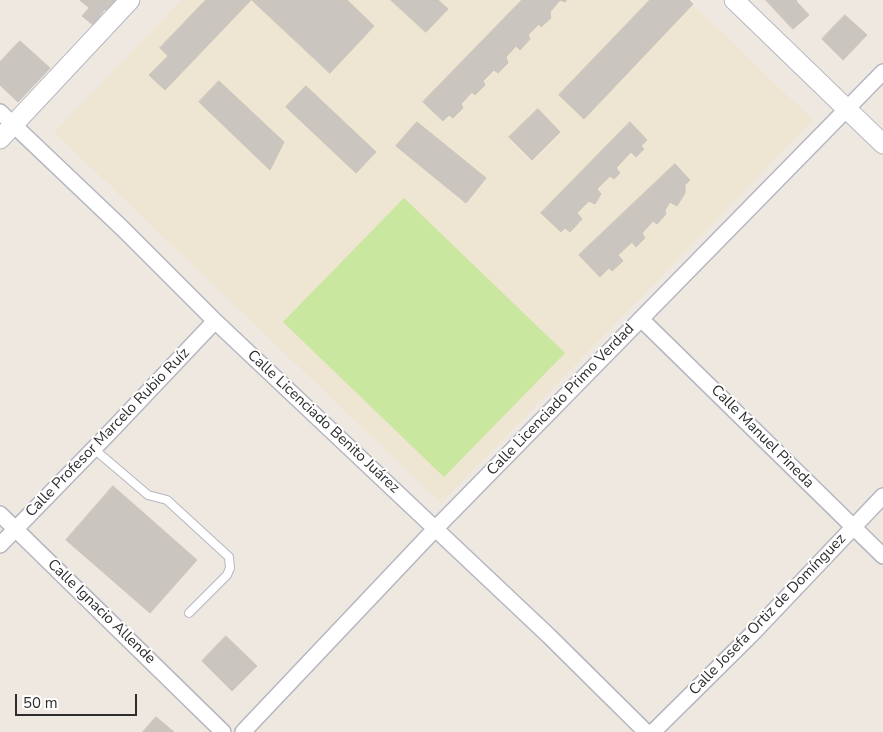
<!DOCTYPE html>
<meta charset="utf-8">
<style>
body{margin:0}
#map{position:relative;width:883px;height:732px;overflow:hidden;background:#eee8e1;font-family:"Nunito Sans",sans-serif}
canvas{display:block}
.scale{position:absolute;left:15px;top:694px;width:122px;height:22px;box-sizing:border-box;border:2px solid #2d2d2d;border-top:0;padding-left:6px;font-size:15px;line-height:18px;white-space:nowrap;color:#2d2d2d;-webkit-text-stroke:4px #fff;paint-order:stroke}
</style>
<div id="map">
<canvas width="883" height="732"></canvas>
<div class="scale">50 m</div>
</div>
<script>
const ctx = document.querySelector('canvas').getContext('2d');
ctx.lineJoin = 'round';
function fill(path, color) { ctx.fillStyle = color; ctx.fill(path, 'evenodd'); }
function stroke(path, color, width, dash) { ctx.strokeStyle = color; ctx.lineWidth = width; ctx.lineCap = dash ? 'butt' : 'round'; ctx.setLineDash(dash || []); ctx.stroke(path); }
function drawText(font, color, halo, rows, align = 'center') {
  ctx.font = font + ' "Nunito Sans",sans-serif'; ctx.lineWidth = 4; ctx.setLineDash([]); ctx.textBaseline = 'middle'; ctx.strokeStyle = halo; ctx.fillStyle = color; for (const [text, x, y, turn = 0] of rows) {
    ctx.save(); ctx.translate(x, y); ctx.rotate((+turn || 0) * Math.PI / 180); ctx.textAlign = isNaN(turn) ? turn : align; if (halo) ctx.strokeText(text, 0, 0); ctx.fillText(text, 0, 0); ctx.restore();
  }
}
const education = new Path2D(`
 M 182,0 L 688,0 L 813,120 L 441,503 L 54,132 Z`);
const pitch = new Path2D(`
 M 404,198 L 565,353 L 444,477 L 283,322 Z`);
const building = new Path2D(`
 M 80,0 L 119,0 L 109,12 L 105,9 L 93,25 L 82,16 L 89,8 Z
 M 206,0 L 251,0 L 165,90 L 149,75 L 168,56 L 160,48 Z
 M 252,0 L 347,0 L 374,26 L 330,73 Z
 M 391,0 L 438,0 L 448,9 L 426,32 Z
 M 522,0 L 567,0 L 565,2 L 560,0 L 550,12 L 551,18 L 541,27 L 539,24 L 528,35 L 530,39 L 520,50 L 516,46 L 506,57 L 508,63 L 498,73 L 494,70 L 483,81 L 485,85 L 475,95 L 472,92 L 461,104 L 463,108 L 453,118 L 449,115 L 443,121 L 423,102 Z
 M 650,0 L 689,0 L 693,4 L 584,119 L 559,95 Z
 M 766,0 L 797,0 L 796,1 L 809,15 L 793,29 Z
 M 845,15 L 867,35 L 843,60 L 822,39 Z
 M 20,41 L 50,68 L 18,102 L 0,85 L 0,62 Z
 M 219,81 L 284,142 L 270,170 L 199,102 Z
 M 306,86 L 376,152 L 356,173 L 286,107 Z
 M 538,109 L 560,132 L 532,160 L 509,137 Z
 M 417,122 L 486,178 L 466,203 L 396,146 Z
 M 630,122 L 647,140 L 641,146 L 644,149 L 636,157 L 631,152 L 616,168 L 620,173 L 614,179 L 610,176 L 597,189 L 601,194 L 595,204 L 589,201 L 577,213 L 582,219 L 570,232 L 565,228 L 561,232 L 541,213 Z
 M 675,164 L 690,180 L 685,185 L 685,193 L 677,206 L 670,202 L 665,210 L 666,214 L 657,224 L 653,221 L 642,233 L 645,238 L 636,247 L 632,242 L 618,255 L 623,261 L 612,271 L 609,268 L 600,277 L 579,255 Z
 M 113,486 L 197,560 L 150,613 L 66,540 Z
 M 226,636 L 257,666 L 232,691 L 202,661 Z
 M 156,717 L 174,732 L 143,732 Z`);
const service = new Path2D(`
 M 94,449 L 148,495 L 167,500 L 229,557 L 230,568 L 227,575 L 189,613`);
const minor = new Path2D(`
 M 0,112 L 122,228 L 215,321 L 549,636 L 646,732
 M 641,319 L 883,556
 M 0,514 L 223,732
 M 0,545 L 111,431 L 215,321
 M 243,732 L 436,528 L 883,72
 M 653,732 L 751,635 L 883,496`);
const tertiary = new Path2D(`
 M 734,0 L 883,144
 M 0,139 L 130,0`);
const streetNames = [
 ["Calle Licenciado Primo Verdad",561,400,-46],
 ["Calle Licenciado Benito Juárez",323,422,43],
 ["Calle Profesor Marcelo Rubio Ruíz",108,433,-46],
 ["Calle Manuel Pineda",762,437,45],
 ["Calle Ignacio Allende",101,612,44],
 ["Calle Josefa Ortiz de Domínguez",768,615,-46]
];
fill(education, '#eee5d2');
fill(pitch, '#c9e79e');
fill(building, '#cac6bf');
stroke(building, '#cac4ba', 1);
stroke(service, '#b4b7c0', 10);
stroke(minor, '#b4b7c0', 18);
stroke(tertiary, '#b4b7c0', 21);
stroke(service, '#fff', 8);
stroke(minor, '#fff', 15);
stroke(tertiary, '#fff', 19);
drawText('15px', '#2d2d2d', '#fff', streetNames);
</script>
